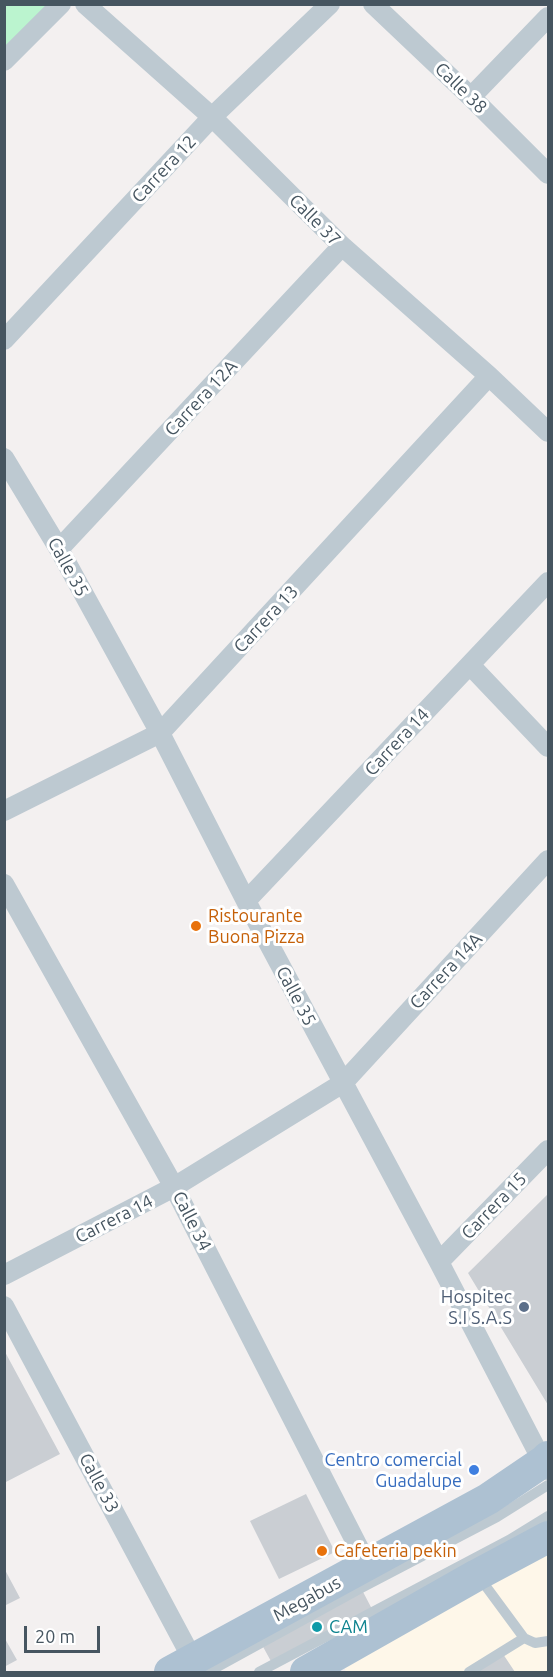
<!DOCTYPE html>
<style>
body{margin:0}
#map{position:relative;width:553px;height:1677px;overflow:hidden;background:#f3f0f0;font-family:Ubuntu,sans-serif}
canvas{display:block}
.frame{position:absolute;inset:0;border:6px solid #465560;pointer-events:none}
.scale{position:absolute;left:24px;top:1626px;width:76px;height:27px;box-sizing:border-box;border:3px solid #465560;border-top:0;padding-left:8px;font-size:18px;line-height:21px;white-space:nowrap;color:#465560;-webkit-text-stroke:4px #fff;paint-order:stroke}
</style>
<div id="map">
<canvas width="553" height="1677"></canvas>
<div class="frame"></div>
<div class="scale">20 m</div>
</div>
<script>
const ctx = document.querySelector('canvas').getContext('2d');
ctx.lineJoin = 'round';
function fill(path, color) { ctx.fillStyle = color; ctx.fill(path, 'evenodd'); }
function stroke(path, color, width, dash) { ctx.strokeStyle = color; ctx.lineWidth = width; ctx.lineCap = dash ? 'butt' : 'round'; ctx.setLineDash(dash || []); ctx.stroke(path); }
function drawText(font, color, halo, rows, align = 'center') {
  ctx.font = font + ' Ubuntu,sans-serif'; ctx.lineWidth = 6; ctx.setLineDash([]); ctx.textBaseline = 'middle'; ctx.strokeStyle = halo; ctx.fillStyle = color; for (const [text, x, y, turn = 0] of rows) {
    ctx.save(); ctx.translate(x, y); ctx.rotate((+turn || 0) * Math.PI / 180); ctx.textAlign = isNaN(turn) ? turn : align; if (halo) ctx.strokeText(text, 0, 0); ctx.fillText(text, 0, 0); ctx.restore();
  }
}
const commercial = new Path2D(`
 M 548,1537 L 548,1672 L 346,1672 L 340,1654 Z`);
const green = new Path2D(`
 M 5,5 L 61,5 L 5,61 Z`);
const building = new Path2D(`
 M 548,1194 L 548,1405 L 468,1273 Z
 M 4,1350 L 60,1454 L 4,1483 Z
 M 306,1494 L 335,1552 L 279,1579 L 250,1521 Z
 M 4,1568 L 20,1598 L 4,1606 Z
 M 361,1588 L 373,1611 L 273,1665 L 261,1643 Z
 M 4,1637 L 17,1660 L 4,1667 Z
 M 503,1654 L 515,1672 L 473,1672 Z`);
const lane = new Path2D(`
 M 479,1577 L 524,1638 L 535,1643 L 548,1641
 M 208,1672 L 361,1588 L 497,1517 L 548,1485
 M 259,1672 L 509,1540 L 548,1516
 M 469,1672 L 524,1638`);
const street = new Path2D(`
 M 85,4 L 212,117 L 342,246 L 489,376 L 548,432
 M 373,4 L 471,97 L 548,174
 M 4,61 L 61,4
 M 471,97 L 548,17
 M 4,340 L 212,117 L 330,4
 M 4,458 L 59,549 L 160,733 L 246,901 L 439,1262 L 547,1470
 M 59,549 L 342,246
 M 470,665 L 548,747
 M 4,811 L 160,733 L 489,376
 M 4,884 L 174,1187 L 367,1564
 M 246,901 L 548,582
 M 439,1262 L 548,1150
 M 4,1275 L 174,1187 L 343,1083 L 548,860
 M 4,1306 L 193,1660`);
const primary = new Path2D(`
 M 170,1672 L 488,1499 L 544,1461 L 548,1457
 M 306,1672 L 477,1575 L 548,1537`);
const markers = [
 [196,926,6,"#e8710a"],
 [524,1307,6,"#5c6f8a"],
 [474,1470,6,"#3f7fe0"],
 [322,1551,6,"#e8710a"],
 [317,1627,6,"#0f9aa8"]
];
const streetNames = [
 ["Calle 38",461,88,44],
 ["Carrera 12",164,169,-47],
 ["Calle 37",315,220,45],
 ["Carrera 12A",201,398,-47],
 ["Calle 35",68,567,61],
 ["Carrera 13",266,619,-47],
 ["Carrera 14",397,742,-47],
 ["Carrera 14A",446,971,-47],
 ["Calle 35",296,996,62],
 ["Carrera 15",494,1206,-46],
 ["Carrera 14",114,1219,-27],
 ["Calle 34",192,1221,63],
 ["Calle 33",99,1483,62],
 ["Megabus",307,1599,-29]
];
const foodNames = [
 ["Ristourante",208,916],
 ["Buona Pizza",208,937],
 ["Cafeteria pekin",334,1551]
];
const serviceNames = [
 ["Hospitec",512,1297],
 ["S.I S.A.S",512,1318]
];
const shopNames = [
 ["Centro comercial",462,1460],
 ["Guadalupe",462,1481]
];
const cultureNames = [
 ["CAM",329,1627]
];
fill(commercial, '#fef7e9');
fill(green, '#bbf4cf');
fill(building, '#caced3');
stroke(lane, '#bdc9d1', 10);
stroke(street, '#bdc9d1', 20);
stroke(primary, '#adc1d2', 32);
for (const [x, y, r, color] of markers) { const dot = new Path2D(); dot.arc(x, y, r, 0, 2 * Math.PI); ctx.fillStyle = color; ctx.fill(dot); stroke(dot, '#fff', 2); }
drawText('18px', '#465560', '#fff', streetNames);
drawText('18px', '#c56008', '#fff', foodNames, 'left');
drawText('18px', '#4e5e75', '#fff', serviceNames, 'right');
drawText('18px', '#366cbe', '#fff', shopNames, 'right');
drawText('18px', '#0d838f', '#fff', cultureNames, 'left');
</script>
